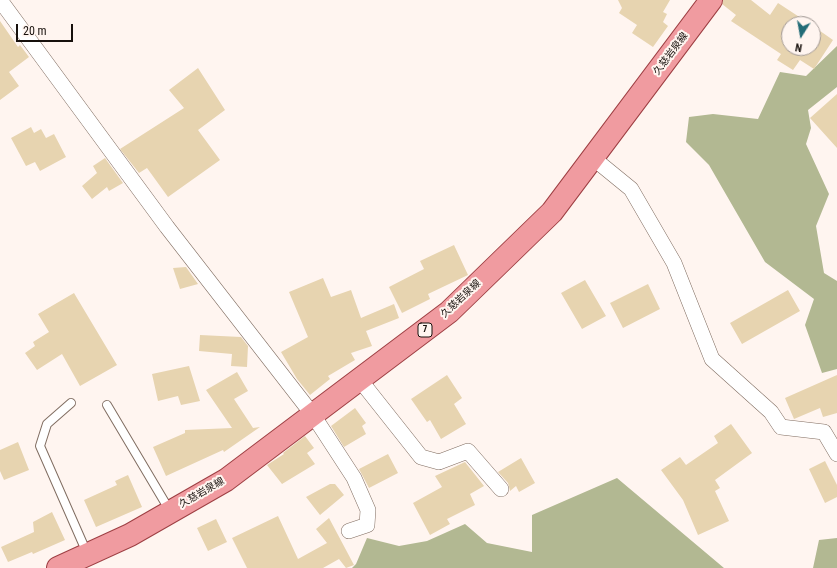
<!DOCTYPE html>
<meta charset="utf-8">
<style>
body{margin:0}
#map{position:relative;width:837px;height:568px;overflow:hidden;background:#fff5f0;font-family:"Roboto Condensed",sans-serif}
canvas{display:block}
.north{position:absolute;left:781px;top:16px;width:40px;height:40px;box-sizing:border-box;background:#fff5f0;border:1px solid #a29995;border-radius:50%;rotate:191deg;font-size:11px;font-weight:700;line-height:16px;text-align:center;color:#17100c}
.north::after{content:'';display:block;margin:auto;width:14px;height:18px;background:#236c77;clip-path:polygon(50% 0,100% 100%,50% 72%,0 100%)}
.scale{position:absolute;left:16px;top:24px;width:57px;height:18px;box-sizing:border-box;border:2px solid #17100c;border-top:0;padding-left:5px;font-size:12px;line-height:14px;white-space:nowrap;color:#17100c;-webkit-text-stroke:3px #fff5f0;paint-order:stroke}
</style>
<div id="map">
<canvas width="837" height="568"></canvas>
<div class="north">N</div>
<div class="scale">20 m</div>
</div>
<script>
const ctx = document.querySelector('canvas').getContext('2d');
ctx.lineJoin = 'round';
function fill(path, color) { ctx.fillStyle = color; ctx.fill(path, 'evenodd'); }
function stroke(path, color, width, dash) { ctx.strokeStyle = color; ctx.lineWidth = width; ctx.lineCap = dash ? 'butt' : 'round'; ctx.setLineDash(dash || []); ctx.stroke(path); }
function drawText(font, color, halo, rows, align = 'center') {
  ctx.font = font + ' "Roboto Condensed","Noto Sans JP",sans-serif'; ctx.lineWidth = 4; ctx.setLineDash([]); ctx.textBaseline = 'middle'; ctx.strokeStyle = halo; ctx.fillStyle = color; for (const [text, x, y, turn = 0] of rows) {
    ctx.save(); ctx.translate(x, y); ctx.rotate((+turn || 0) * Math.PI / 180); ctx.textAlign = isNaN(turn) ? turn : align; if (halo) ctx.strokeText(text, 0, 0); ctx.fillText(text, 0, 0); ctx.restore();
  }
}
const forest = new Path2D(`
 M 837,46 L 837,87 L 808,110 L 811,128 L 806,144 L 829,194 L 816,226 L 824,273 L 837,281 L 837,369 L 822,373 L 805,325 L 814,299 L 765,262 L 709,165 L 686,142 L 689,117 L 713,114 L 758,119 L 780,72 L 806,76 Z
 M 617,478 L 724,568 L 352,568 L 356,564 L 367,538 L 399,546 L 427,541 L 465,524 L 487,543 L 532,552 L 532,515 Z
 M 837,538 L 837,568 L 813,568 L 819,540 Z`);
const building = new Path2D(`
 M 618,0 L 670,0 L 663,12 L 667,14 L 663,22 L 668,26 L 653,47 L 632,33 L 637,25 L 619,13 L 622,8 Z
 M 723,0 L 751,0 L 770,15 L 778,3 L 810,24 L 789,24 L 789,48 L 813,48 L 813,26 L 833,40 L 814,69 L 800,60 L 793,70 L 777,60 L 781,54 L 731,21 L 736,15 L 722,4 Z
 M 0,21 L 18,47 L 20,45 L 29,57 L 9,72 L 19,86 L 0,100 Z
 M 198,68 L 225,110 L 198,130 L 220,160 L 168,197 L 147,168 L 139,173 L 120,149 L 184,108 L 169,90 Z
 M 837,94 L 837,148 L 810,118 Z
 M 31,127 L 34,133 L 41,129 L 46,138 L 54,134 L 66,157 L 40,171 L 35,162 L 26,166 L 11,138 Z
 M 105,158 L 123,183 L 109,191 L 107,187 L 92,199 L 82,186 L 97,173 L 93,166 Z
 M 454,245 L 468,275 L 428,294 L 430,299 L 402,313 L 389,287 L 424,269 L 420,261 Z
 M 186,267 L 198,284 L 180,289 L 173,268 Z
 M 323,278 L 331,297 L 351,290 L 361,318 L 394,304 L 399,318 L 366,331 L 372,346 L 351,353 L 355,360 L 328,376 L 330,379 L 310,395 L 297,379 L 281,352 L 308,337 L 289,292 Z
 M 585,280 L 606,316 L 582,329 L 561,293 Z
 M 648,284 L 660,309 L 623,328 L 610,303 Z
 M 788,290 L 800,311 L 742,344 L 730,323 Z
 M 74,293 L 117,365 L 80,386 L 62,354 L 37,370 L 25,353 L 35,346 L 33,342 L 49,332 L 38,314 Z
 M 200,335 L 241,337 L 248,346 L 247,367 L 231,366 L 232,354 L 199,351 Z
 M 189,366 L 200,401 L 181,405 L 178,396 L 158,401 L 152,374 Z
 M 237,372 L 248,391 L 234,399 L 253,428 L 260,427 L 224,452 L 223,450 L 166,476 L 153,447 L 185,433 L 185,430 L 232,428 L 206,390 Z
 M 447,375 L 462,398 L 454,404 L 466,424 L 441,439 L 430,420 L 427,422 L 411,399 Z
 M 837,375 L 837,413 L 823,417 L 820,408 L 794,419 L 785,398 Z
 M 355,408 L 366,423 L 362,426 L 366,434 L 344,447 L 331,426 Z
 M 731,424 L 752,453 L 715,480 L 720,488 L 715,491 L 729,521 L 698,535 L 683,500 L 661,470 L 680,457 L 686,465 L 718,443 L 714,436 Z
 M 305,436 L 314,448 L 307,453 L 315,464 L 282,484 L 267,465 L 284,454 L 283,453 Z
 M 18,442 L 29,470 L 4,480 L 0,471 L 0,450 Z
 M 388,454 L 398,473 L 369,488 L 359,469 Z
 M 521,458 L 535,483 L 519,492 L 516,486 L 510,491 L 508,483 L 498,472 Z
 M 825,461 L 837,485 L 837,497 L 825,503 L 809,469 Z
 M 465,462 L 484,486 L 470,494 L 475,505 L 447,519 L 450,524 L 430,535 L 413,503 L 442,487 L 435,476 Z
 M 128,475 L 142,507 L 96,527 L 84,500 L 117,485 L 115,481 Z
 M 330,484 L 335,484 L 344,495 L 320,515 L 306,497 Z
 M 52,512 L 65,540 L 33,554 L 32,552 L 8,562 L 1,547 L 34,532 L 33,522 Z
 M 278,516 L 298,559 L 327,543 L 316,529 L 329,518 L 354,565 L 346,568 L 339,559 L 323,568 L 247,568 L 232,538 Z
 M 216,519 L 227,542 L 208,551 L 197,528 Z`);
const lane = new Path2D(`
 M 71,403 L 47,424 L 40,446 L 87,553
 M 107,405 L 170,511`);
const street = new Path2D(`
 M 0,0 L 167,227 L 313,415 L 354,478 L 368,510 L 367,525 L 349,531
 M 593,158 L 631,189 L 674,263 L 712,359 L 771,412 L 781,427 L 824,432 L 837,454
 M 360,380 L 421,457 L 439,462 L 468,451 L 501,489`);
const primary = new Path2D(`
 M 58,568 L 130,535 L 226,480 L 449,312 L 552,212 L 711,0`);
const shields = [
 [425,330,14]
];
const shieldNames = [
 ["7",425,330]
];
const streetNames = [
 ["久慈岩泉線",671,54,-53],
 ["久慈岩泉線",461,299,-43],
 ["久慈岩泉線",202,493,-30]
];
fill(forest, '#b2b892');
fill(building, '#e7d4b0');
stroke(lane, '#806d61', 10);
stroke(street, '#806d61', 16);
stroke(primary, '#9e3f43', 24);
stroke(lane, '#fff', 8);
stroke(street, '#fff', 15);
stroke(primary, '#f09ba0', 22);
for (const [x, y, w] of shields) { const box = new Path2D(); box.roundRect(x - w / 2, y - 7, w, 14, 3); ctx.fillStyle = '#fff5f0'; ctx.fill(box); stroke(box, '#17100c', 1); }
drawText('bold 9px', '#17100c', null, shieldNames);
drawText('10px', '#17100c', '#fff5f0', streetNames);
</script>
